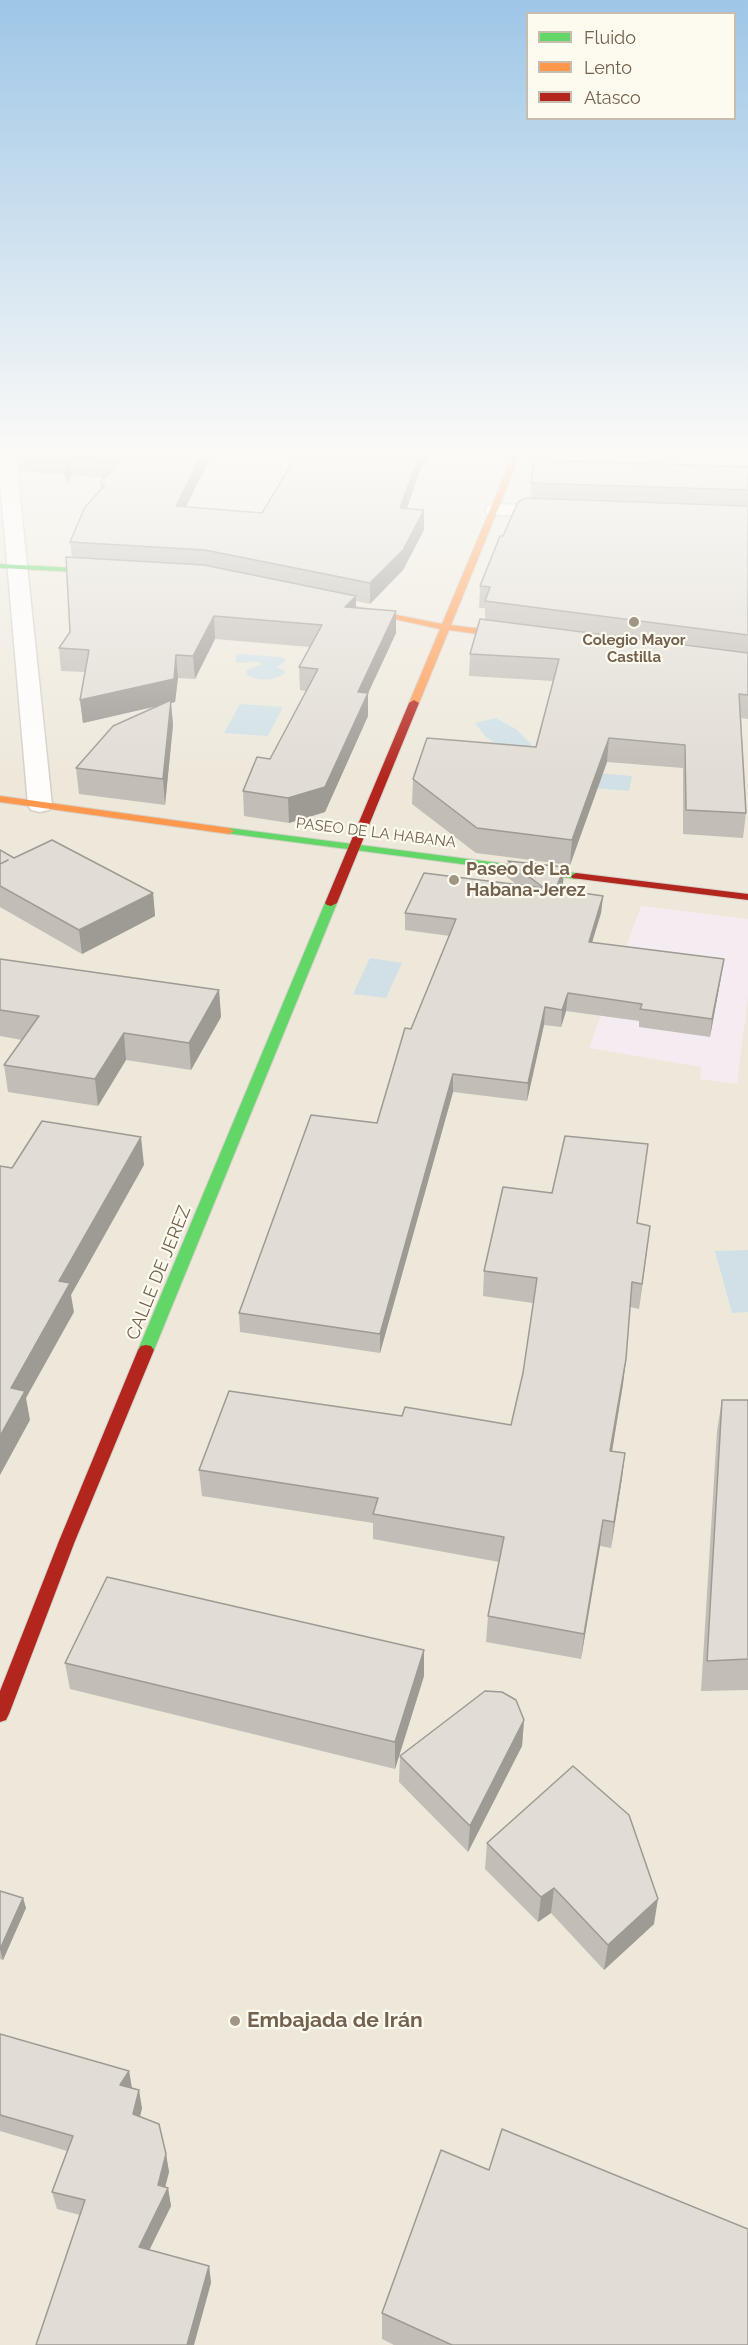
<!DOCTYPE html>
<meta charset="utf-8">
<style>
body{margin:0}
#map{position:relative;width:748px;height:2345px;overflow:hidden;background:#f6f4ed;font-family:Raleway,sans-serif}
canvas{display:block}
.legend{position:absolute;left:526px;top:12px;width:210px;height:108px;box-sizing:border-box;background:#fdfaef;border:2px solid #c6bdaf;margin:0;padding:8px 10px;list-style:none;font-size:18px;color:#73624f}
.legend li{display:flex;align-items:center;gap:12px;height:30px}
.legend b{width:30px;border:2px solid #c6bdaf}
</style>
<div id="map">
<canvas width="748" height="2345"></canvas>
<ul class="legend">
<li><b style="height:8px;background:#63d668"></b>Fluido</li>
<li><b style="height:8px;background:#ff974d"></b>Lento</li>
<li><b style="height:8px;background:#b3261e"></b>Atasco</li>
</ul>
</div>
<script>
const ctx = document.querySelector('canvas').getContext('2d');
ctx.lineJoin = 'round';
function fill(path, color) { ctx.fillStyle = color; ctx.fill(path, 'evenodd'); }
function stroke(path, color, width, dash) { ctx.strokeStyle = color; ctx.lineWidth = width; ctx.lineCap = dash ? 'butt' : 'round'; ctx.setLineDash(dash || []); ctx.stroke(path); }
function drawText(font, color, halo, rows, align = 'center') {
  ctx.font = font + ' Raleway,sans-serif'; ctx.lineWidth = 4.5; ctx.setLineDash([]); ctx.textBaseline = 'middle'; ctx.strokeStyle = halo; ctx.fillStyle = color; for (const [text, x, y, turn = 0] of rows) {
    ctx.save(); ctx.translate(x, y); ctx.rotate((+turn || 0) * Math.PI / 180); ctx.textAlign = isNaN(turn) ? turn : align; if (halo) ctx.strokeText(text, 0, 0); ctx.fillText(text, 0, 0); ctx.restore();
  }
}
const residential = new Path2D(`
 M 0,450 L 748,450 L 748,2345 L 0,2345 Z`);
const education = new Path2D(`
 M 641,906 L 748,919 L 748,995 L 737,1084 L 700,1079 L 701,1067 L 589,1048 Z`);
const water = new Path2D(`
 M 565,450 L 583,451 L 593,454 L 585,463 L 554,462 L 555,453 Z
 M 239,654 L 281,657 L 285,659 L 285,662 L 277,667 L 284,670 L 285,673 C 275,681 258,682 247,675 L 246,671 L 261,664 C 254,658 245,665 236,662 L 236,656 Z
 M 240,704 L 283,707 L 268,736 L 224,733 Z
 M 496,718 L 516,729 L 532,745 L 506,751 L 485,736 L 475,723 Z
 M 574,771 L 632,776 L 629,791 L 570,786 Z
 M 370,958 L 402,963 L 386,998 L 353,994 Z
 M 748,1250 L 748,1312 L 732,1313 L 715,1251 Z`);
const street = new Path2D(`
 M 0,450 L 15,450 L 52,805 L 49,810 L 40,812 L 31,810 L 28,805 L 0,480 Z
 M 494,504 L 558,506 L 565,508 L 567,512 L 565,516 L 558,518 L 487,514 L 485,510 L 487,506 Z`);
const fast = new Path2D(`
 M 0,564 L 112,570 L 116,572 L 112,574 L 0,568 Z
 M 229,828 L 576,873 L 581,876 L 576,879 L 225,833 L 225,829 Z
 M 331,900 L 337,903 L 154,1350 L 151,1354 L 141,1354 L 138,1350 L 325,903 Z`);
const slow = new Path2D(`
 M 515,450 L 522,450 L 451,625 L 520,634 L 524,637 L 520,640 L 449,630 L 419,703 L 411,705 L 409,703 L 440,629 L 348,609 L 352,606 L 442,624 Z
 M 0,796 L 229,828 L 234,831 L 229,834 L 0,802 Z`);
const jam = new Path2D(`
 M 414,700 L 419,703 L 337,903 L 331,906 L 327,905 L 325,903 L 409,703 Z
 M 576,873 L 748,894 L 748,900 L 572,878 L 571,876 Z
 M 146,1345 L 151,1346 L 154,1350 L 75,1541 L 9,1714 L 6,1720 L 0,1722 L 0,1691 L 59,1541 L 138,1350 L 141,1346 Z`);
const wall = new Path2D(`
 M 17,450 L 242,450 L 239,456 L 212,454 L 186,507 L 262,513 L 420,470 L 407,509 L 424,530 L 403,570 L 370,604 L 356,601 L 356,608 L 396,633 L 368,693 L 368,716 L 325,812 L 289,823 L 244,816 L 243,791 L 270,759 L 306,691 L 300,690 L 299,667 L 310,647 L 215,639 L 195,679 L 178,678 L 175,702 L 171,703 L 173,725 L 165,805 L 79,794 L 76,768 L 160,705 L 83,723 L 80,700 L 85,672 L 61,671 L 59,648 L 70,632 L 72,557 L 70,542 L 101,489 L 100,483 L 105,478 L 72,475 L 67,484 L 64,475 L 19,471 Z
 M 748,467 L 748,719 L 741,718 L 746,813 L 743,838 L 683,834 L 683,768 L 607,762 L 570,865 L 476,853 L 412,804 L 413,779 L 536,747 L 553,681 L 469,676 L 470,654 L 485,619 L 485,608 L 479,608 L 480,586 L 503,536 L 531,498 L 531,483 Z
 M 0,850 L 14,858 L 153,893 L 155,916 L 82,954 L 0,907 Z
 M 508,861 L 563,884 L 561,890 L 603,896 L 601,913 L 592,942 L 721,977 L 710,1037 L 639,1027 L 639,1021 L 566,1011 L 561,1027 L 544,1025 L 527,1101 L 453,1092 L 380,1353 L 240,1332 L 239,1313 L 377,1123 L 450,936 L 405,930 L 405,913 L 516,884 L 507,877 Z
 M 0,959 L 219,990 L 221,1017 L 191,1070 L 126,1060 L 98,1106 L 8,1092 L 4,1065 L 22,1040 L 0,1036 Z
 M 638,1223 L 647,1250 L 639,1309 L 630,1307 L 623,1384 L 612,1451 L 625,1453 L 622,1478 L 611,1548 L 600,1546 L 581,1659 L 486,1642 L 488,1616 L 499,1562 L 373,1539 L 373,1523 L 202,1496 L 199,1470 L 402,1416 L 511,1425 L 523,1373 L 533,1303 L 483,1296 L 484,1271 Z
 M 722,1400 L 748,1400 L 748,1690 L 701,1691 L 717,1431 Z
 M 424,1650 L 424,1676 L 395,1769 L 70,1689 L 65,1663 Z
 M 524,1720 L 522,1746 L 468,1852 L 399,1782 L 400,1756 Z
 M 487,1843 L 654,1924 L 604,1970 L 551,1913 L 538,1922 L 485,1869 Z
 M 0,1891 L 23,1898 L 26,1908 L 3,1960 L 0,1959 Z
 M 0,2034 L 129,2071 L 132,2088 L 142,2108 L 140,2117 L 166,2154 L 169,2172 L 165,2187 L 168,2188 L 171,2206 L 149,2250 L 209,2266 L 211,2283 L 80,2215 L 57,2209 L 52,2192 L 67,2151 L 0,2131 Z
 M 489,2170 L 748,2345 L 394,2345 L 382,2339 L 382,2313 Z`);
const shadedWall = new Path2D(`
 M 204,450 L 212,450 L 212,454 L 177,525 L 176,506 Z
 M 421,450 L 432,450 L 420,470 L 400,528 L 400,508 Z
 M 70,456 L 72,475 L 67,484 L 65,465 Z
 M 424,510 L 424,530 L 403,570 L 370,604 L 370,583 Z
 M 356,596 L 356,618 L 345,607 Z
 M 396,611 L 396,633 L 358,715 L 358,692 Z
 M 214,616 L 215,639 L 195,679 L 193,656 Z
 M 176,655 L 178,678 L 175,702 L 171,703 L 173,725 L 165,805 L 163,779 L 171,703 L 83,723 L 80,700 Z
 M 368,693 L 368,716 L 325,812 L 289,823 L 288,798 Z
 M 609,738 L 607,762 L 570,865 L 572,840 Z
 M 564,867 L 563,884 L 555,906 L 556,889 Z
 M 153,893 L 155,916 L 82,954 L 79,930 Z
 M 603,896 L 601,913 L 587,959 L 589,942 Z
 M 724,959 L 721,977 L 710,1037 L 712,1019 Z
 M 219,990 L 221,1017 L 191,1070 L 189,1043 Z
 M 568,993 L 566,1011 L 561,1027 L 562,1010 Z
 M 545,1007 L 544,1025 L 527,1101 L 528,1083 Z
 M 124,1033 L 126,1060 L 98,1106 L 95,1079 Z
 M 453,1074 L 453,1092 L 380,1353 L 380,1334 Z
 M 141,1137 L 144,1165 L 71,1295 L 74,1312 L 26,1398 L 30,1420 L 0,1475 L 0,1436 L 11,1388 L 59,1281 Z
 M 650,1226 L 647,1250 L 639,1309 L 642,1284 Z
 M 626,1359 L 623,1384 L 608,1476 L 610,1451 Z
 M 625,1453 L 622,1478 L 611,1548 L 614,1522 Z
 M 603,1520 L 600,1546 L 581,1659 L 584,1634 Z
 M 424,1650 L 424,1676 L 395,1769 L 395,1742 Z
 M 524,1720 L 522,1746 L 468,1852 L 470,1826 Z
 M 554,1888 L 551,1913 L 538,1922 L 541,1897 Z
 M 23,1898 L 26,1908 L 3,1960 L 0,1949 Z
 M 658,1899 L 654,1924 L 604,1970 L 608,1945 Z
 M 129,2071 L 132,2089 L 120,2085 Z
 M 139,2090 L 142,2108 L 136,2132 L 133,2114 Z
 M 166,2154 L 169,2172 L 161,2203 L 158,2185 Z
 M 168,2188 L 171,2206 L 142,2265 L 139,2247 Z
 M 209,2266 L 211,2283 L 194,2345 L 187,2345 Z`);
const building = new Path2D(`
 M 17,450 L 204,450 L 176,506 L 262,513 L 300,450 L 421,450 L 400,508 L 424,510 L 403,550 L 370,583 L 205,550 L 70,542 L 85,507 L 105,485 L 100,483 L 120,460 L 70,456 L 65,465 L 62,456 L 17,452 Z
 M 534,460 L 748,467 L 748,490 L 531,483 Z
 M 526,498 L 748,506 L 748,635 L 485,601 L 490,587 L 480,586 L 500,536 L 503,536 L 518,502 Z
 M 66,557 L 204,565 L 356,596 L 345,607 L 396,611 L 358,692 L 368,693 L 325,787 L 288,798 L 243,791 L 257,757 L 270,759 L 318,669 L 299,667 L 322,625 L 214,616 L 193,656 L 176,655 L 174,679 L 80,700 L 89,650 L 59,648 L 70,632 Z
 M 480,619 L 748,653 L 748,695 L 739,694 L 746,813 L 686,810 L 685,745 L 609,738 L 572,840 L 477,828 L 413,779 L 427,738 L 536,747 L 559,659 L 470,654 Z
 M 171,700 L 163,779 L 76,768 L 113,726 Z
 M 52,840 L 153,893 L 79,930 L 0,886 L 0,864 L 8,860 L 0,864 L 0,850 L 14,858 Z
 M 508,861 L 564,867 L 556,889 L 603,896 L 589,942 L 724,959 L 712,1019 L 640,1009 L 642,1004 L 568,993 L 562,1010 L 545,1007 L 528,1083 L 453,1074 L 380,1334 L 239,1313 L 311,1115 L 377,1123 L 405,1028 L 411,1029 L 456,919 L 405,913 L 424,873 L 544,888 Z
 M 0,959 L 219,990 L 189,1043 L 124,1033 L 95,1079 L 4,1065 L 39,1016 L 0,1010 Z
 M 42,1121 L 141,1137 L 59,1281 L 70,1283 L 11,1388 L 25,1391 L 0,1436 L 0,1166 L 12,1168 Z
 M 565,1136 L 648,1144 L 637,1223 L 650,1226 L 642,1284 L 632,1282 L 626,1359 L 610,1451 L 625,1453 L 614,1522 L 603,1520 L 584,1634 L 488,1616 L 504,1537 L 373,1514 L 378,1498 L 199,1470 L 229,1391 L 402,1416 L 405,1407 L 511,1425 L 523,1373 L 537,1278 L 484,1271 L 503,1187 L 552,1193 Z
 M 722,1400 L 748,1400 L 748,1659 L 707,1661 Z
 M 107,1577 L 424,1650 L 395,1742 L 65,1663 Z
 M 485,1691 L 502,1692 L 516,1700 L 524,1720 L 470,1826 L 400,1756 Z
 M 573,1766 L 629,1815 L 658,1899 L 608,1945 L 554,1888 L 541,1897 L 487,1843 Z
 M 0,1891 L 23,1898 L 0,1949 Z
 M 0,2034 L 129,2071 L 120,2085 L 139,2090 L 133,2114 L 159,2124 L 166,2154 L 158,2185 L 168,2188 L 139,2247 L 209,2266 L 187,2345 L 36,2345 L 85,2200 L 52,2192 L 73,2136 L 0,2115 Z
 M 502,2129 L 748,2229 L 748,2345 L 452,2345 L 382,2313 L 441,2150 L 489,2170 Z`);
const markers = [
 [634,622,6,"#a19586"],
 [454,880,6,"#a19586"],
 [235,2021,6,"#a19586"]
];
const farPoinames = [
 ["Colegio Mayor",634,640],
 ["Castilla",634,657]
];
const farStreetnames = [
 ["PASEO DE LA HABANA",376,833,7]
];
const poiNames = [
 ["Paseo de La",466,870],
 ["Habana-Jerez",466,891]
];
const streetNames = [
 ["CALLE DE JEREZ",159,1273,-68]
];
const nearPoinames = [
 ["Embajada de Irán",247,2021]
];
fill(residential, '#eee8db');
fill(education, '#f5ecf2');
fill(water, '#d0e0e6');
stroke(street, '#d4d0c8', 3);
stroke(fast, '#d4d0c8', 2);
stroke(slow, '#d4d0c8', 2);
stroke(jam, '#d4d0c8', 2);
fill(street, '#fefdfc');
fill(fast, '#63d668');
fill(slow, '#ff974d');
fill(jam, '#b3261e');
fill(wall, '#c2bdb6');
fill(shadedWall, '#9e9a94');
fill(building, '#e1dcd4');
stroke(building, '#9e9a94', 1.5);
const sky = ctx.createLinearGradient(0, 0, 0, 779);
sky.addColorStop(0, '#9ec6e7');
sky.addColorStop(0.58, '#fbfaf7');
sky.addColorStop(1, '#fbfaf700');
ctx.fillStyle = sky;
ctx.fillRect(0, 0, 748, 779);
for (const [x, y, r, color] of markers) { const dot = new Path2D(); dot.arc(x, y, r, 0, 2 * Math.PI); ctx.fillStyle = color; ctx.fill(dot); stroke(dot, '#fdfaef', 2); }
drawText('bold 15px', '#73624f', '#fdfaef', farPoinames);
drawText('15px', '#73624f', '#fdfaef', farStreetnames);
drawText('bold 18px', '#73624f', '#fdfaef', poiNames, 'left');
drawText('18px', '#73624f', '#fdfaef', streetNames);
drawText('bold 21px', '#73624f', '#fdfaef', nearPoinames, 'left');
</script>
